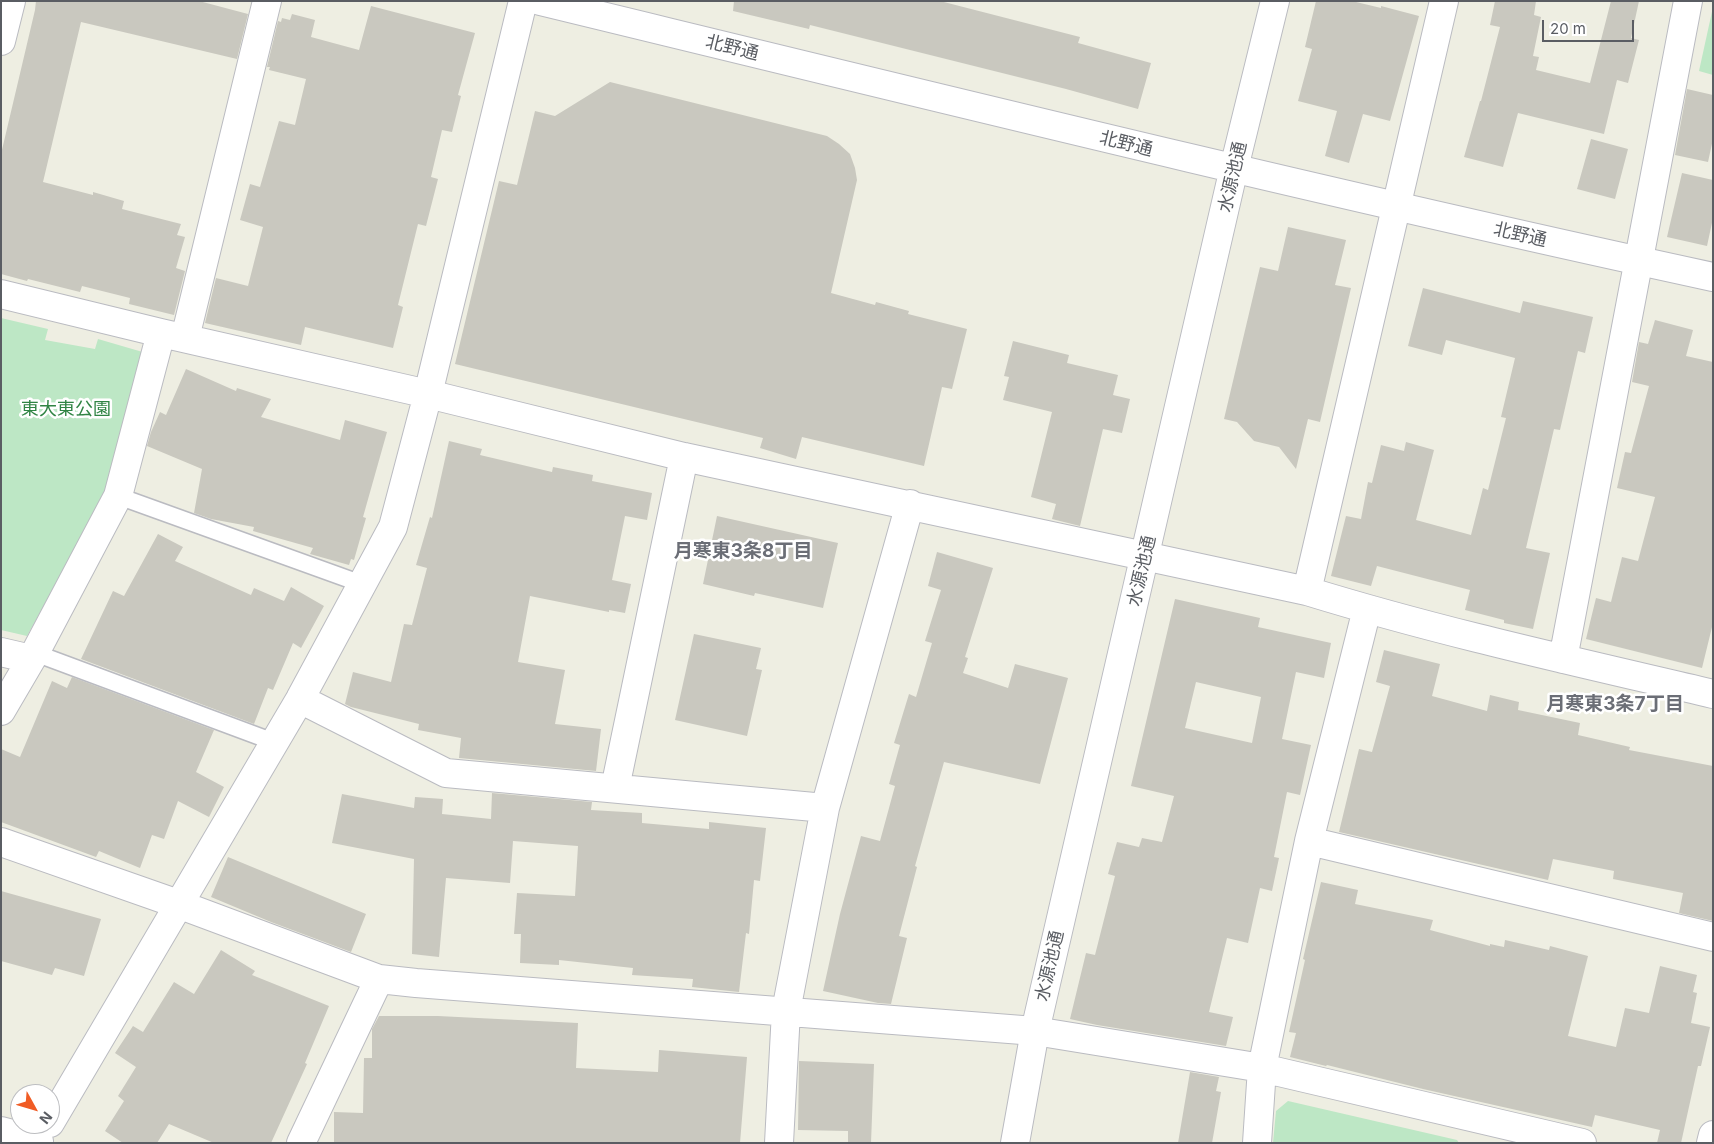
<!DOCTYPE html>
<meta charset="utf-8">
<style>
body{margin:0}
#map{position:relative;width:1714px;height:1144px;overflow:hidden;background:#eeeee2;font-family:Inter,sans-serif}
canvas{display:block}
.frame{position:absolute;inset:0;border:2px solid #5a5d63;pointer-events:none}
.north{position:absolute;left:10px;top:1084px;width:50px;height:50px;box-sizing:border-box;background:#fff;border:1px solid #bdbec1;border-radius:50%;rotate:129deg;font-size:14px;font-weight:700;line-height:20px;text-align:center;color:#5a5d63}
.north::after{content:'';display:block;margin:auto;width:18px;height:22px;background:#f05c25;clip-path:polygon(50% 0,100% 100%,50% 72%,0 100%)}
.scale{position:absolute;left:1542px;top:20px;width:92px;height:22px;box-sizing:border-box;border:2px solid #5a5d63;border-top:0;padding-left:6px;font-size:15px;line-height:18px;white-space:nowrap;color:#5a5d63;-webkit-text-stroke:4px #fff;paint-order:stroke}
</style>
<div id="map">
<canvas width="1714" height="1144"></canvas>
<div class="frame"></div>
<div class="north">N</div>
<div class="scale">20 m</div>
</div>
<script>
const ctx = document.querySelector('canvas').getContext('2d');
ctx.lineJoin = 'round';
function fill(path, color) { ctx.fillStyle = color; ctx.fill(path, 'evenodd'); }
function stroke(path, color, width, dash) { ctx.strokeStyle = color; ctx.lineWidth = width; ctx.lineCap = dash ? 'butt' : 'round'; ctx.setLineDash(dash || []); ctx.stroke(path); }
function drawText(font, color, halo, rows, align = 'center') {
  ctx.font = font + ' Inter,"Noto Sans JP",sans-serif'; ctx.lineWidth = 5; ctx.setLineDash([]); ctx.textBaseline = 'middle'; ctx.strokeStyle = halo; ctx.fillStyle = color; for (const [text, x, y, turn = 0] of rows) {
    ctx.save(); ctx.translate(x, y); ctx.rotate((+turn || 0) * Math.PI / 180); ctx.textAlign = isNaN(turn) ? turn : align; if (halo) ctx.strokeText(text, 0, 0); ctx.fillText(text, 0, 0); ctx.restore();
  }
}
const green = new Path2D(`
 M 1713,7 L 1713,75 L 1699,71 Z
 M 1,318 L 48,329 L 45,340 L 95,349 L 98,339 L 146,353 L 114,480 L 27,636 L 1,630 Z
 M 1288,1101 L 1457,1140 L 1459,1143 L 1273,1143 L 1276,1111 Z`);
const building = new Path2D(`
 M 36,1 L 199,1 L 248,14 L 237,59 L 81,22 L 43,182 L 93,195 L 93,192 L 124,201 L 122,209 L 181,224 L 177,235 L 185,237 L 176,268 L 185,271 L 174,315 L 129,304 L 130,298 L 82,286 L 80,292 L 28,279 L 27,281 L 1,274 L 1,154 L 35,10 Z
 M 734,1 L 940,1 L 1080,37 L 1078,43 L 1151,63 L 1138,109 L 1066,89 L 810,25 L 809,29 L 733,11 Z
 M 1316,1 L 1352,1 L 1381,8 L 1381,6 L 1419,16 L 1390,121 L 1363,114 L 1349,163 L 1325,156 L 1337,111 L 1298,101 L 1312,49 L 1305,47 Z
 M 1495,1 L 1536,1 L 1534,15 L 1541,17 L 1533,56 L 1539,57 L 1536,70 L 1590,83 L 1611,1 L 1639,1 L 1631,38 L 1639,40 L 1628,83 L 1617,80 L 1604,134 L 1518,113 L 1503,167 L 1464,157 L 1480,101 L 1481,101 L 1500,27 L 1490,25 Z
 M 371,6 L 475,33 L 458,95 L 461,96 L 452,132 L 442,130 L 431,177 L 438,179 L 426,226 L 418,224 L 398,305 L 403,307 L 393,348 L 305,327 L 301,345 L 205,323 L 216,278 L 248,286 L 263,227 L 240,220 L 250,184 L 260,187 L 279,121 L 295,125 L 306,79 L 269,70 L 270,67 L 267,67 L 278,21 L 281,22 L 282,18 L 290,20 L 292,14 L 315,20 L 311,37 L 359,50 Z
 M 610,82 L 827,136 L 839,144 L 850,154 L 855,168 L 857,180 L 831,293 L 875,305 L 876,302 L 909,311 L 908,314 L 967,329 L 952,389 L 942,387 L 924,466 L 802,437 L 796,459 L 760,448 L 763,438 L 455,364 L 499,181 L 517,185 L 535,111 L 555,116 Z
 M 1687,89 L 1713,95 L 1713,139 L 1708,162 L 1675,155 Z
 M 1591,139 L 1628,149 L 1615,199 L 1577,189 Z
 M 1682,173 L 1713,180 L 1713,218 L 1707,246 L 1667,237 Z
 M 1288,227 L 1346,240 L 1335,285 L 1351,288 L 1320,422 L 1308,419 L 1296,469 L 1279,447 L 1254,441 L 1237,422 L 1224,419 L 1260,267 L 1278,271 Z
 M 1423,288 L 1520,313 L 1523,301 L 1593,317 L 1585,353 L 1578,351 L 1560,430 L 1554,429 L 1526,548 L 1550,553 L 1533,629 L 1504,623 L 1504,620 L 1465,610 L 1470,590 L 1377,566 L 1371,586 L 1331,576 L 1346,516 L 1361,519 L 1368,482 L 1372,483 L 1381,445 L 1404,451 L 1406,442 L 1434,450 L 1416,520 L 1471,535 L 1483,488 L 1488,490 L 1506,418 L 1501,417 L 1515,358 L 1446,340 L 1442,355 L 1408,346 Z
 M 1655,320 L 1693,330 L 1686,356 L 1713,362 L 1713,623 L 1702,668 L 1586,639 L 1596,598 L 1611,602 L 1622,557 L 1638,561 L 1655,497 L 1617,488 L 1625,452 L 1631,453 L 1649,386 L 1632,382 L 1639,342 L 1648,344 Z
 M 1013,341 L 1069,355 L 1067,363 L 1118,375 L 1113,395 L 1130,399 L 1122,433 L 1103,429 L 1080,526 L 1052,519 L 1056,504 L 1031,497 L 1052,412 L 1003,400 L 1009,377 L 1004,376 Z
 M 186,369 L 236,391 L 237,388 L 271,399 L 261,417 L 340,440 L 345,420 L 387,432 L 363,517 L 366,518 L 354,560 L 351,559 L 349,565 L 310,554 L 313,548 L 253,531 L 254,527 L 211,519 L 194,513 L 202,469 L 147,446 L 151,432 L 160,412 L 166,415 Z
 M 449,441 L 482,449 L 480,455 L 552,472 L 553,467 L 593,475 L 592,481 L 652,493 L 647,520 L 625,516 L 612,580 L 631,584 L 625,613 L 609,610 L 609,612 L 530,596 L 518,662 L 565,670 L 555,724 L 601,729 L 596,771 L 459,758 L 461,738 L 418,730 L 419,724 L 351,707 L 345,704 L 353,672 L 391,682 L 404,624 L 412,625 L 427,568 L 416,565 L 430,517 L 432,518 Z
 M 717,516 L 838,543 L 823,608 L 755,593 L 754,596 L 703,584 Z
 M 158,534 L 183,547 L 175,561 L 251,595 L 254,588 L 284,601 L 291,587 L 324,606 L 301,648 L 293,643 L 273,690 L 268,688 L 254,724 L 81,659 L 113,591 L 124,596 Z
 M 937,552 L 993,568 L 965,657 L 968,658 L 963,673 L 1008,688 L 1015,664 L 1068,678 L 1040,784 L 944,762 L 915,866 L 917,867 L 899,936 L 907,938 L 891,1004 L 878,1003 L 823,991 L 840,914 L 861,836 L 880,841 L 895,786 L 889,784 L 900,745 L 894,743 L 909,694 L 916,697 L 932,643 L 925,641 L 941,590 L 928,586 Z
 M 1175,599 L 1260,618 L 1258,627 L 1331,643 L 1324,678 L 1296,672 L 1282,739 L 1311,745 L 1300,795 L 1287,792 L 1274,857 L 1279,858 L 1272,891 L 1260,888 L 1248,943 L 1227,938 L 1209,1012 L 1233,1017 L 1226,1046 L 1097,1025 L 1070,1019 L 1086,953 L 1095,955 L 1115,876 L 1108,874 L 1117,842 L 1139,847 L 1142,838 L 1162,842 L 1174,796 L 1131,786 ZM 1196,682 L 1261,697 L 1252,743 L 1185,728 Z
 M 694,634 L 761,648 L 756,669 L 762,670 L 747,736 L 675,720 Z
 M 1384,650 L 1440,664 L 1432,696 L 1487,711 L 1490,695 L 1519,702 L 1518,710 L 1580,723 L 1578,735 L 1630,747 L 1629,750 L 1713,766 L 1713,921 L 1679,913 L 1683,893 L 1613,879 L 1614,871 L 1553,859 L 1548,880 L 1339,832 L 1359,749 L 1372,752 L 1390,686 L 1376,682 Z
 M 72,677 L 214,730 L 196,772 L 224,787 L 209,817 L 178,801 L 164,839 L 152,835 L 140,868 L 99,851 L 96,857 L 1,822 L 1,749 L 20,757 L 52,681 L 67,688 Z
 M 492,793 L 592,802 L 591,810 L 642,813 L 642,823 L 709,829 L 709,822 L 766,828 L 760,881 L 754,880 L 749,934 L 746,933 L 739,992 L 692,987 L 693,979 L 632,975 L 633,968 L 559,960 L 559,965 L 520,963 L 521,934 L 514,934 L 517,893 L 575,896 L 578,846 L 513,841 L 510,883 L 446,878 L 439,957 L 412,954 L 414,859 L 332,843 L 342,794 L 414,808 L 415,797 L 443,799 L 442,814 L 491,819 Z
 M 228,857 L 366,914 L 351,952 L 271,922 L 211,897 Z
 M 1321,882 L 1358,890 L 1355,904 L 1433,920 L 1430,930 L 1490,946 L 1490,944 L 1504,947 L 1505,940 L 1549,950 L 1550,946 L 1588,956 L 1568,1036 L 1616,1047 L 1625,1008 L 1649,1013 L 1660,966 L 1697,975 L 1693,992 L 1697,993 L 1691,1023 L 1710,1027 L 1701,1066 L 1698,1066 L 1681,1143 L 1657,1143 L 1660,1130 L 1595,1115 L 1592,1127 L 1423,1089 L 1327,1065 L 1326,1066 L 1290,1057 L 1296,1033 L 1289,1032 L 1305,960 L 1303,959 Z
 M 1,891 L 101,919 L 84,976 L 55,968 L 52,975 L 1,961 Z
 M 221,950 L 255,971 L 252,975 L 329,1006 L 305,1063 L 307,1064 L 271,1143 L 214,1143 L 169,1124 L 157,1143 L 123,1143 L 105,1131 L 124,1101 L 118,1096 L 136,1067 L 115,1053 L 133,1026 L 143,1032 L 174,982 L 194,994 Z
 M 379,1016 L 438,1016 L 578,1023 L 576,1068 L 658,1072 L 659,1050 L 747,1057 L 740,1143 L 334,1143 L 334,1112 L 363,1113 L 364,1058 L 372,1058 L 372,1029 Z
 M 799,1061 L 874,1064 L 871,1143 L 848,1143 L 848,1131 L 798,1130 Z
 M 1190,1072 L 1219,1077 L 1216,1091 L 1221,1092 L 1212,1143 L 1178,1143 Z`);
const service = new Path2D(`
 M 118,496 L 362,584
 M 35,653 L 274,742`);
const minor = new Path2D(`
 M 1,41 L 11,1
 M 1,294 L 161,333 L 428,394 L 684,457 L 1307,591 C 1440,632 1577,662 1713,694
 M 185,338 L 267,1
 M 1307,591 L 1444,1
 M 1,652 L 31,659
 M 1563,659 L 1688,1
 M 300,699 L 446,773 L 825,808
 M 1,711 L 35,653 L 118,496 L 161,333
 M 615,788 L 684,457
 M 1309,841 L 1713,937
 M 1,842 L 178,904 L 379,979 L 416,983 L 1035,1031 L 1262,1068 L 1582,1143
 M 50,1123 L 300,699 L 393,527 L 428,394 L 523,1
 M 1,1131 L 39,1141
 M 301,1143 L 379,979
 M 779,1143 L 786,1011 L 825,808 L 910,504
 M 1257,1143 L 1262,1068 L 1309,841 L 1367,609
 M 1711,1143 L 1713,1135`);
const tertiary = new Path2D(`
 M 540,1 C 931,96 1320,192 1713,277
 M 1015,1143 L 1035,1031 L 1234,168 L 1275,1`);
const streetNames = [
 ["北野通",732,48,14],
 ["北野通",1126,144,14],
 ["水源池通",1233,177,-77],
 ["北野通",1520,235,13],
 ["水源池通",1142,571,-77],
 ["水源池通",1050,966,-77]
];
const parkNames = [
 ["東大東公園",66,410]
];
const neighbourhoodNames = [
 ["月寒東3条8丁目",743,551],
 ["月寒東3条7丁目",1615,704]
];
fill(green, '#bde7c5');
fill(building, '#c9c8bf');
stroke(service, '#babbc1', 19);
stroke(minor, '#babbc1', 30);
stroke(tertiary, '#babbc1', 30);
stroke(service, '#fff', 16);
stroke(minor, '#fff', 28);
stroke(tertiary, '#fff', 28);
drawText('18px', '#5a5d63', '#fff', streetNames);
drawText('18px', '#308444', '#fff', parkNames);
drawText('bold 19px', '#6b6e76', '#fff', neighbourhoodNames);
</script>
